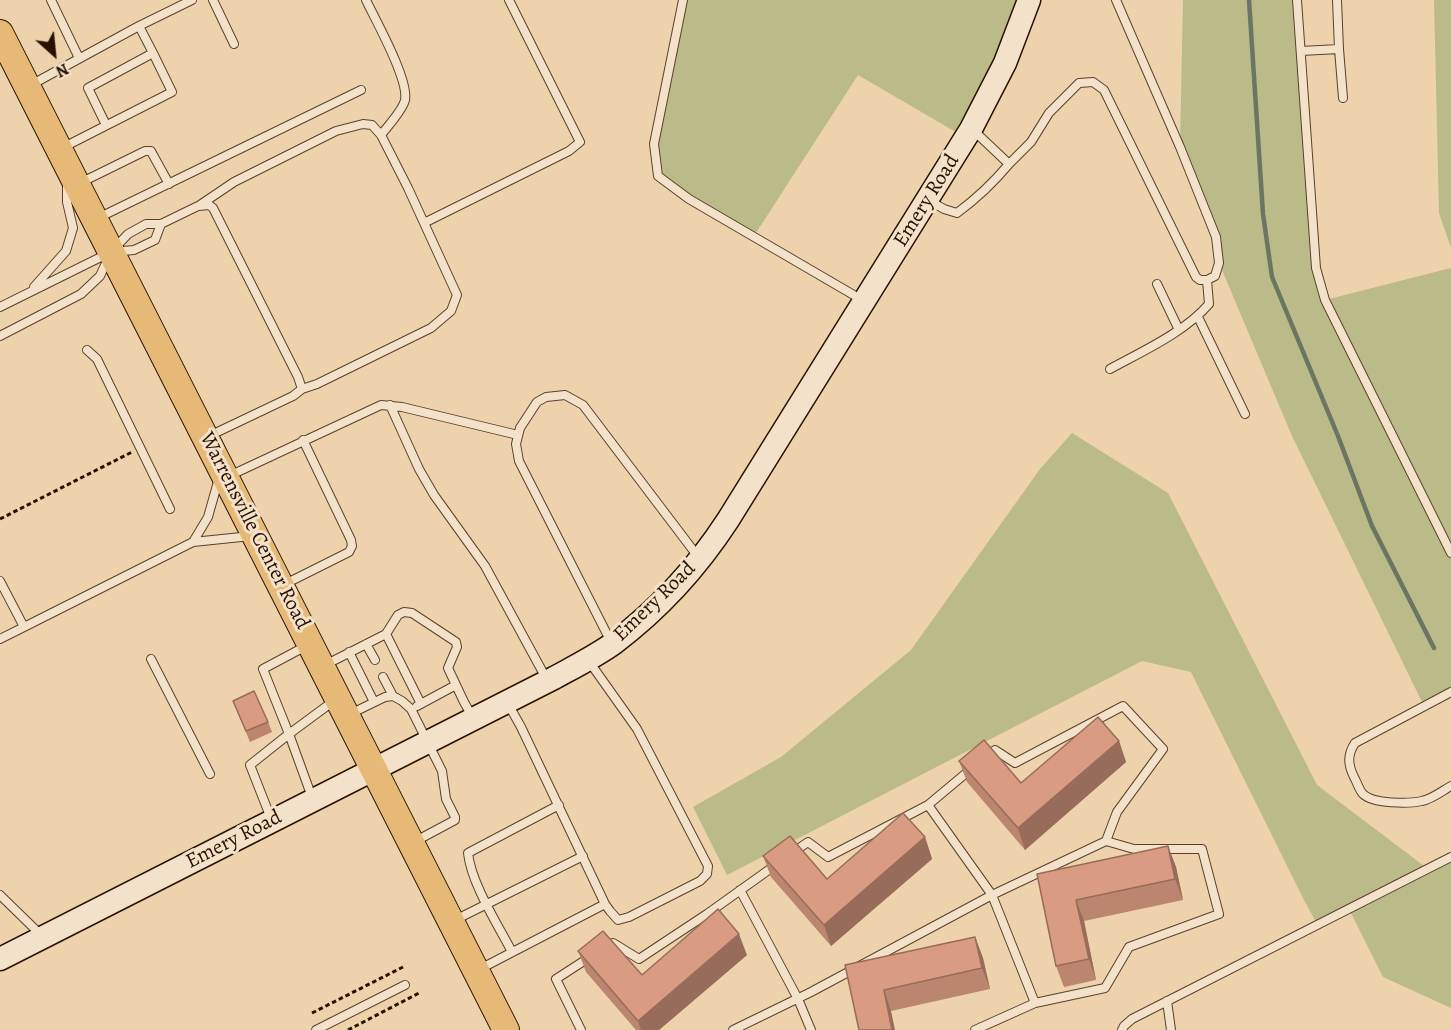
<!DOCTYPE html>
<style>
body{margin:0}
#map{position:relative;width:1451px;height:1030px;overflow:hidden;background:#edd2ac;font-family:Alegreya,serif}
canvas{display:block}
.north{position:absolute;left:24px;top:24px;width:60px;height:60px;-webkit-text-stroke:4px #f3e2c9;paint-order:stroke;rotate:153deg;font-size:16px;font-weight:700;line-height:24px;text-align:center;color:#281100}
.north::after{content:'';display:block;margin:auto;width:21px;height:27px;background:#281100;clip-path:polygon(50% 0,100% 100%,50% 72%,0 100%)}
</style>
<div id="map">
<canvas width="1451" height="1030"></canvas>
<div class="north">N</div>
</div>
<script>
const ctx = document.querySelector('canvas').getContext('2d');
ctx.lineJoin = 'round';
function fill(path, color) { ctx.fillStyle = color; ctx.fill(path, 'evenodd'); }
function stroke(path, color, width, dash) { ctx.strokeStyle = color; ctx.lineWidth = width; ctx.lineCap = dash ? 'butt' : 'round'; ctx.setLineDash(dash || []); ctx.stroke(path); }
function drawText(font, color, halo, rows, align = 'center') {
  ctx.font = font + ' Alegreya,serif'; ctx.lineWidth = 6; ctx.setLineDash([]); ctx.textBaseline = 'middle'; ctx.strokeStyle = halo; ctx.fillStyle = color; for (const [text, x, y, turn = 0] of rows) {
    ctx.save(); ctx.translate(x, y); ctx.rotate((+turn || 0) * Math.PI / 180); ctx.textAlign = isNaN(turn) ? turn : align; if (halo) ctx.strokeText(text, 0, 0); ctx.fillText(text, 0, 0); ctx.restore();
  }
}
const green = new Path2D(`
 M 683,0 L 1029,0 L 966,138 L 858,75 L 754,236 L 658,176 L 654,144 Z
 M 1183,0 L 1297,0 L 1316,268 L 1325,300 L 1451,268 L 1451,692 L 1424,706 L 1292,436 L 1219,263 L 1216,237 L 1180,147 Z
 M 1434,0 L 1451,0 L 1451,248 L 1439,213 Z
 M 1072,433 L 1168,493 L 1317,785 L 1428,869 L 1451,857 L 1451,1008 L 1383,977 L 1349,909 L 1317,924 L 1304,900 L 1191,672 L 1142,661 L 727,875 L 693,807 L 781,757 L 911,650 L 1040,469 Z`);
const stream = new Path2D(`
 M 1249,0 L 1263,214 L 1272,277 L 1338,436 L 1372,526 L 1434,648`);
const path = new Path2D(`
 M 0,519 L 132,452
 M 312,1013 L 405,966
 M 348,1030 L 421,992`);
const lane = new Path2D(`
 M 51,0 L 79,58
 M 213,0 L 234,44
 M 683,0 L 654,144 L 658,176 L 689,199 L 864,301
 M 1297,0 L 1316,268 L 1325,300 L 1451,553
 M 1339,49 L 1343,98
 M 1301,51 L 1339,49 L 1337,0
 M 153,53 L 139,26 L 192,0
 M 29,86 L 139,26
 M 62,148 L 172,92 L 153,53 L 88,88 L 106,125
 M 1009,164 L 1031,142 L 1049,113 L 1079,83 L 1093,82 L 1104,90 L 1196,277 L 1200,280 L 1207,280 L 1215,276 L 1219,263 L 1216,237 L 1180,147 L 1116,0
 M 80,183 L 145,151 L 151,151 L 153,155 L 169,184
 M 928,200 L 944,209 L 957,213 C 976,199 994,182 1009,164 L 972,129
 M 200,205 L 234,182 L 336,131 L 363,124 L 372,125 L 381,135
 M 98,218 L 361,90
 M 424,223 L 569,151 L 580,142 L 509,0
 M 1157,284 L 1179,330
 M 34,287 L 66,251 L 73,228 L 67,202 L 67,182
 M 0,307 L 111,252 L 134,250 L 155,240 L 161,224
 M 1198,317 L 1245,414
 M 0,336 L 81,294 L 100,276 L 111,252 L 128,234 L 146,224 L 161,224 L 198,206 L 209,205 L 213,208 L 298,377 L 302,389 L 293,396 L 209,436
 M 87,350 L 97,359 L 170,509
 M 1110,369 C 1143,351 1185,332 1209,304 L 1207,280
 M 302,389 L 317,384 L 431,328 L 451,311 L 457,295 L 408,188 L 381,135 C 387,127 403,110 405,100 C 409,80 376,21 366,0
 M 390,405 L 419,469 L 434,495 L 485,566 L 547,680
 M 229,476 L 381,405 L 402,407 L 518,435
 M 219,478 L 208,517 L 193,542 L 251,536
 M 0,581 L 24,627 L 193,542
 M 283,585 L 349,552 L 352,546 L 351,540 L 303,440
 M 386,634 L 421,704
 M 0,639 L 24,627
 M 366,644 L 375,660
 M 612,644 L 519,461 L 516,444 L 520,428 L 537,402 L 546,397 L 565,395 L 583,405 L 699,558
 M 308,645 L 263,669 L 289,734 L 313,800
 M 349,652 L 374,702
 M 151,659 L 210,774
 M 325,665 L 386,634 L 398,615 L 404,612 L 412,613 L 456,642 L 457,647 L 448,668 L 464,702 L 473,718
 M 383,677 L 393,696
 M 1451,692 L 1355,743 C 1347,755 1348,765 1354,777 C 1357,782 1359,790 1363,794 C 1373,804 1409,804 1422,801 C 1432,799 1442,791 1451,786
 M 507,702 L 521,727 L 605,904 L 610,911 L 618,920 L 629,917 L 700,881 L 707,874 L 708,866 L 637,729 L 588,660
 M 417,706 L 456,685
 M 348,715 L 385,697 L 393,696 L 402,701 L 411,709 L 442,771 L 446,799 L 455,817 L 455,820 L 414,842
 M 928,805 L 992,895 L 1035,1003 L 975,1030
 M 272,821 L 250,765 L 289,734 L 335,700
 M 792,853 L 808,842 L 828,857 L 928,805 L 971,769
 M 740,890 L 798,999 L 811,1030
 M 0,895 L 41,935
 M 455,920 L 583,856
 M 604,949 L 613,943 L 639,959 L 707,914 L 777,864
 M 512,952 C 498,925 471,883 468,853 L 559,805
 M 478,970 L 605,904
 M 1167,1001 L 1171,1030
 M 1035,1003 L 1105,988 L 1129,947 L 1219,914 L 1202,849 L 1134,849 L 1106,841
 M 316,1030 L 405,985
 M 581,1030 L 556,979 L 590,957
 M 733,1030 L 811,992 L 992,895 L 1106,841 L 1117,812 L 1163,749 L 1123,706 L 1015,763 L 995,750 L 985,757
 M 1122,1030 L 1124,1026 L 1132,1019 L 1451,857`);
const secondary = new Path2D(`
 M 0,959 L 554,678 C 574,667 596,656 614,643 C 658,610 698,566 728,520 L 971,129 L 1005,63 L 1029,0`);
const primary = new Path2D(`
 M 0,33 L 506,1030`);
const wall = new Path2D(`
 M 233,701 L 268,722 L 272,732 L 250,742 Z
 M 1119,741 L 1126,762 L 1025,850 L 967,782 L 959,761 L 1021,783 Z
 M 925,837 L 932,859 L 831,946 L 771,877 L 763,856 L 827,879 Z
 M 1168,846 L 1176,867 L 1183,900 L 1084,921 L 1096,980 L 1064,987 L 1056,966 L 1037,874 Z
 M 975,937 L 983,958 L 990,989 L 891,1011 L 845,965 Z
 M 578,951 L 642,975 L 747,955 L 659,1030 L 636,1030 L 586,972 Z`);
const shadedWall = new Path2D(`
 M 1119,741 L 1126,762 L 1025,850 L 1018,828 Z
 M 925,837 L 932,859 L 831,946 L 824,925 Z
 M 1168,846 L 1176,867 L 1183,900 L 1175,879 Z
 M 1076,900 L 1084,921 L 1096,980 L 1089,959 Z
 M 739,934 L 747,955 L 659,1030 L 641,1030 L 638,1021 Z
 M 975,937 L 983,958 L 990,989 L 982,968 Z
 M 884,990 L 891,1011 L 895,1030 L 892,1030 Z`);
const building = new Path2D(`
 M 254,691 L 268,722 L 246,731 L 233,701 Z
 M 1098,717 L 1119,741 L 1018,828 L 959,761 L 984,740 L 1021,783 Z
 M 903,813 L 925,837 L 824,925 L 763,856 L 790,836 L 827,879 Z
 M 1168,846 L 1175,879 L 1076,900 L 1089,959 L 1056,966 L 1037,874 Z
 M 718,909 L 739,934 L 638,1021 L 578,951 L 603,931 L 642,975 Z
 M 975,937 L 982,968 L 884,990 L 892,1030 L 859,1030 L 845,965 Z`);
const streetNames = [
 ["Emery Road",927,201,-58],
 ["Warrensville Center Road",254,531,63],
 ["Emery Road",655,602,-44],
 ["Emery Road",234,840,-27]
];
fill(green, '#babb88');
stroke(stream, '#6c7564', 4.5);
stroke(lane, '#59412b', 10);
stroke(secondary, '#281100', 25);
stroke(primary, '#281100', 28);
stroke(path, '#281100', 3, [4.5, 3]);
stroke(lane, '#f3e2c9', 8);
stroke(secondary, '#f3e2c9', 22);
stroke(primary, '#e6b976', 26);
fill(wall, '#bb856f');
fill(shadedWall, '#986c5a');
fill(building, '#d99b81');
stroke(building, '#986c5a', 1.5);
drawText('21px', '#281100', '#f3e2c9', streetNames);
</script>
